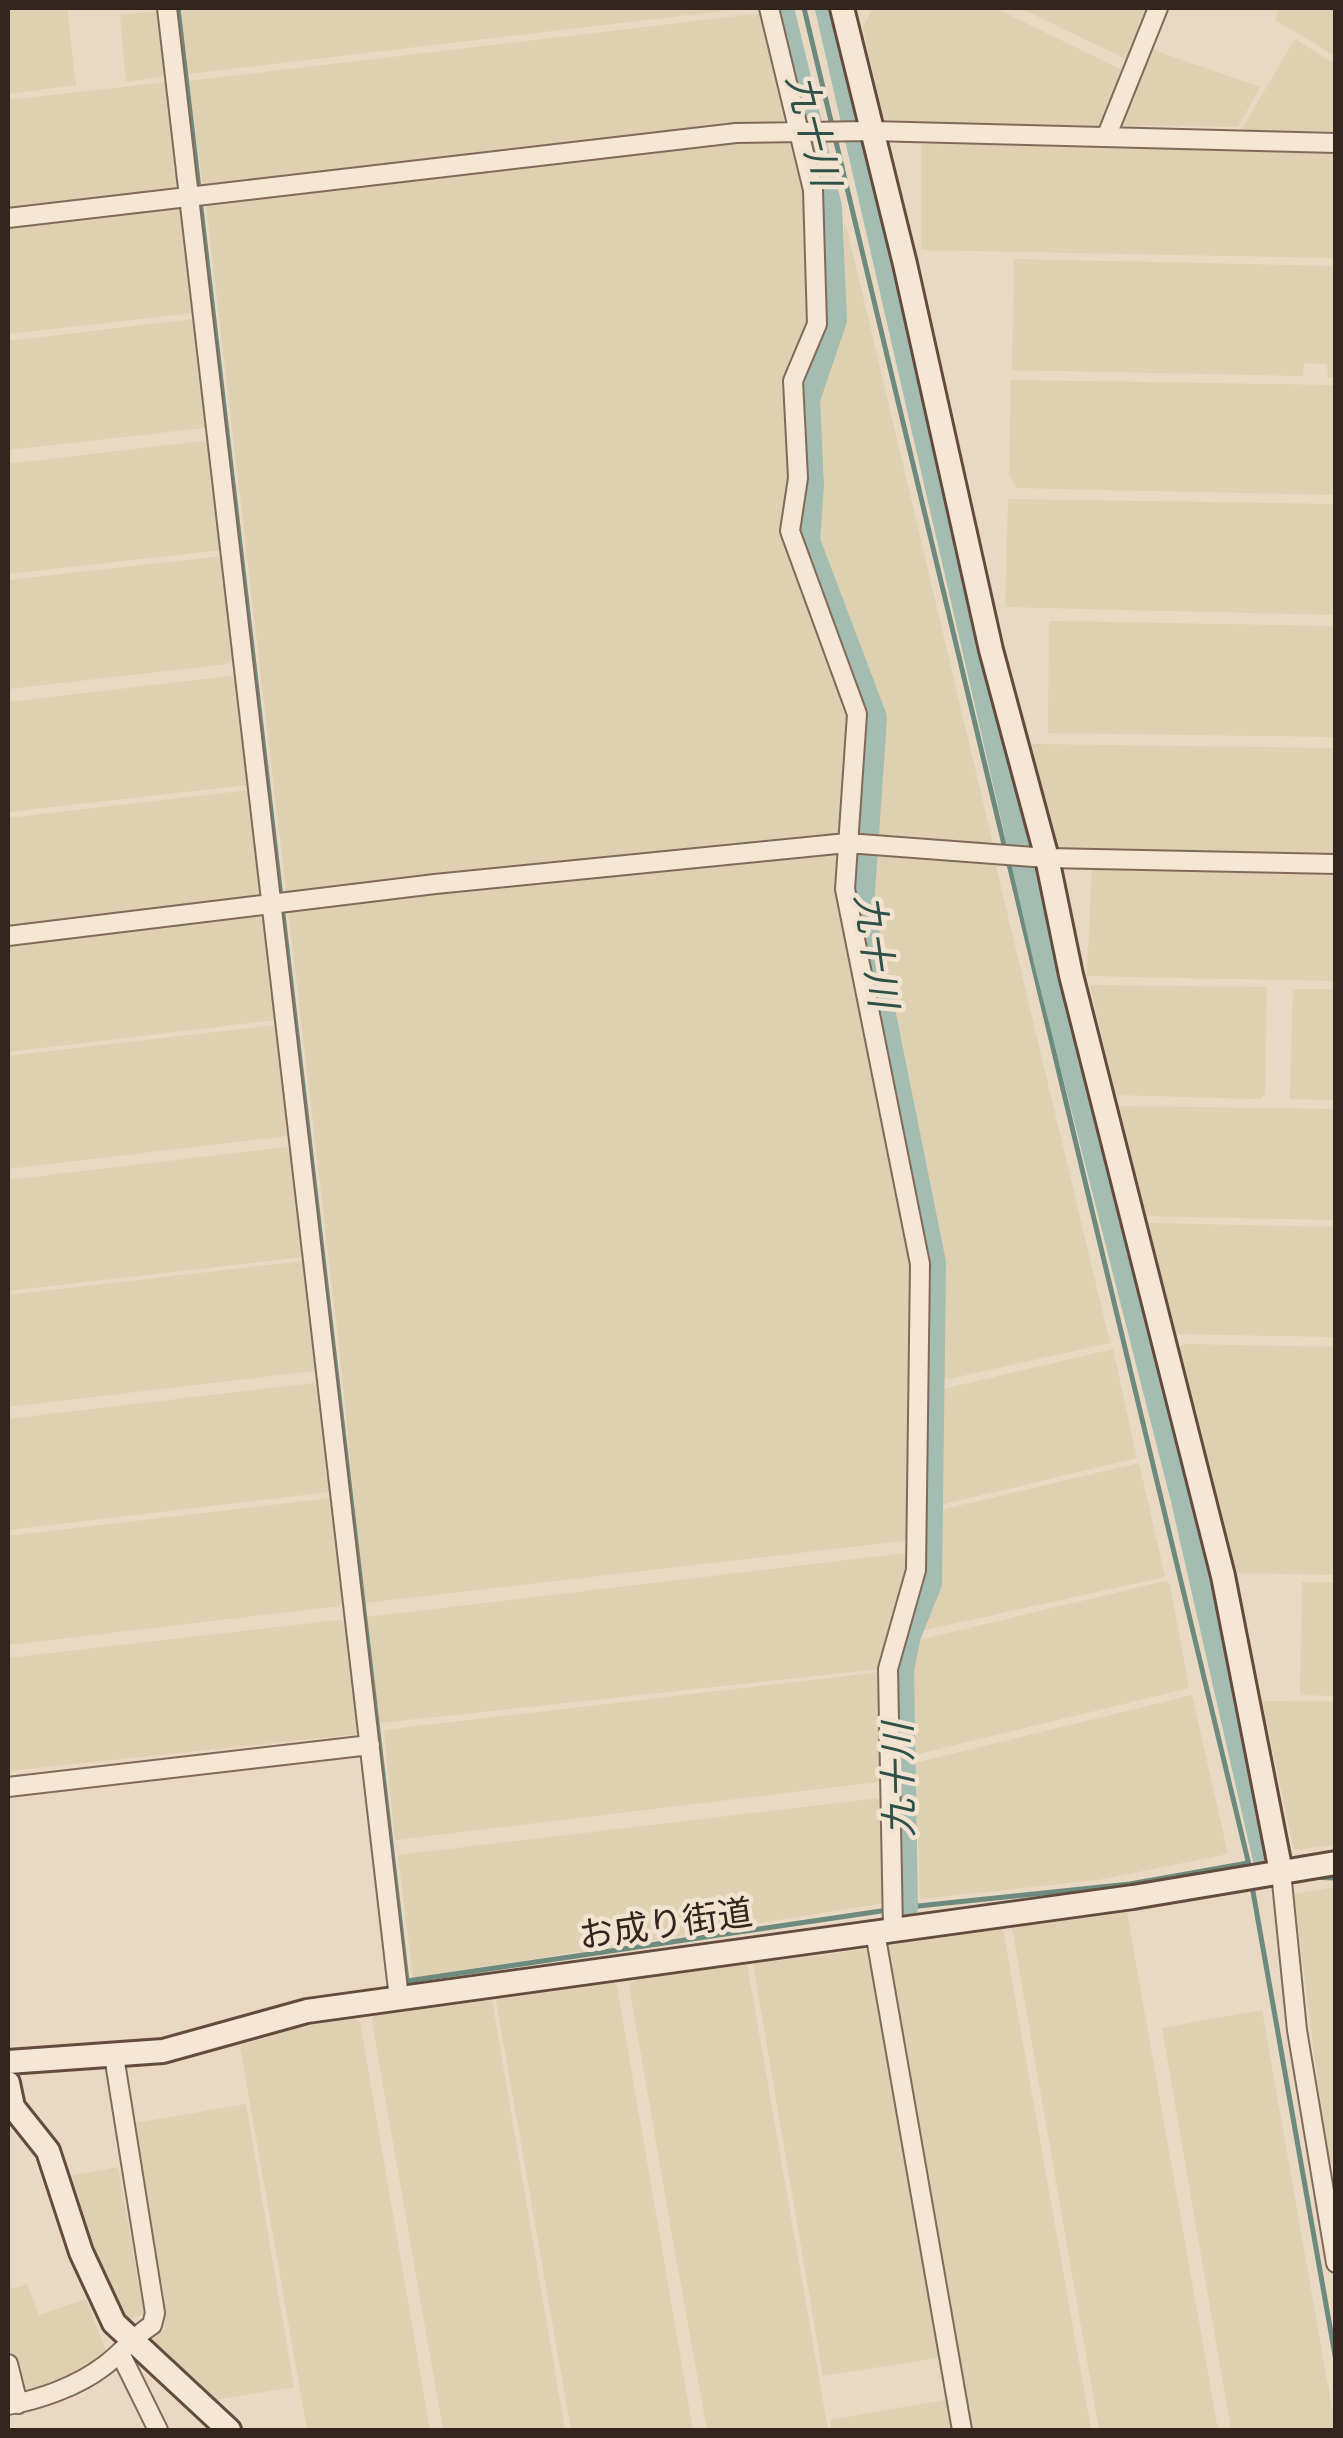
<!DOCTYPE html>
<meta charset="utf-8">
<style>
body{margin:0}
#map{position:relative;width:1343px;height:2438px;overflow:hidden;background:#e9d8c2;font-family:"Source Serif 4",serif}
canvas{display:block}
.frame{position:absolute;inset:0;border:10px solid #33251e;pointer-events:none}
</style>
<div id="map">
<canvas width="1343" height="2438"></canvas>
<div class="frame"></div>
</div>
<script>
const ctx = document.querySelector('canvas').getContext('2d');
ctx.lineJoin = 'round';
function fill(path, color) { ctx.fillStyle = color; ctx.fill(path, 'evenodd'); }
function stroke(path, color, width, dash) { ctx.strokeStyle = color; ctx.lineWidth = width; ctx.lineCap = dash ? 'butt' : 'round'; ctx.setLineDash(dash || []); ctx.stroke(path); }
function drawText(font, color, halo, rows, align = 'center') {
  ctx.font = font + ' "Source Serif 4","Noto Sans JP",serif'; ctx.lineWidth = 9; ctx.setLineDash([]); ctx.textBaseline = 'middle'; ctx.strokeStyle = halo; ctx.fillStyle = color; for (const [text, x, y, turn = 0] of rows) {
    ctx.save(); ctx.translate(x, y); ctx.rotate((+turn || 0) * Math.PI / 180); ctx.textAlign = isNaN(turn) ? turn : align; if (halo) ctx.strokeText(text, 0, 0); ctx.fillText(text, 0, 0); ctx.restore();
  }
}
const farmland = new Path2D(`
 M 8,8 L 67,8 L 76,85 L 8,94 Z
 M 181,8 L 747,8 L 188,74 Z
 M 873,8 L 995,8 L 1126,72 L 1100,126 L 884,121 L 863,28 Z
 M 1020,8 L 1151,8 L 1130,61 Z
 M 1279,8 L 1335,8 L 1335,56 L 1275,20 Z
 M 159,11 L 167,76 L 126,82 L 120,15 Z
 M 763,13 L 790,123 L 732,125 L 203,188 L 189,81 Z
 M 1295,39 L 1335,64 L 1335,132 L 1241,130 Z
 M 1148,48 L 1260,87 L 1238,127 L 1125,125 L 1118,118 Z
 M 167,82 L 181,184 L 176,193 L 8,212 L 8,100 Z
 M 734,142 L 792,143 L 806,199 L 811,319 L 787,377 L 784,403 L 791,482 L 784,531 L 849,707 L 842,859 L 913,1271 L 910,1534 L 903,1541 L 364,1603 L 341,1363 L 206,204 Z
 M 921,144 L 1335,151 L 1335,258 L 921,250 Z
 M 175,205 L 183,208 L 193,313 L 8,334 L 8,224 Z
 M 844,223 L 848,233 L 993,844 L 877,837 L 884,708 L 818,539 L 824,472 L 819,397 L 845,321 Z
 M 1014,259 L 1335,266 L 1335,377 L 1328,377 L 1327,364 L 1304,363 L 1303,376 L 1012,370 Z
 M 194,319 L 208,424 L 203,428 L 8,450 L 8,341 Z
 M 1011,380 L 1335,385 L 1335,495 L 1017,488 L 1009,475 Z
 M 202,441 L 209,445 L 221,550 L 8,574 L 8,464 Z
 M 1008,499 L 1335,504 L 1335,615 L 1005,607 Z
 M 223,556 L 234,658 L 228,664 L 8,689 L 8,580 Z
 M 1049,621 L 1335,626 L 1335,737 L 1048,733 Z
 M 231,676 L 237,680 L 248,785 L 8,812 L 8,702 Z
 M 1031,744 L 1335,748 L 1335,856 L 1057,848 Z
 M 249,790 L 261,891 L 257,898 L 8,927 L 8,818 Z
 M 875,854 L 995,862 L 1110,1343 L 940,1381 L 943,1258 L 873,915 Z
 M 1092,868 L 1335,873 L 1335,981 L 1087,976 Z
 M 257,915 L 263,920 L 275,1020 L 8,1052 L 8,944 Z
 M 1090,985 L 1267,987 L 1265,1094 L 1260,1099 L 1115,1095 Z
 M 1293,989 L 1335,989 L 1335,1100 L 1290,1099 Z
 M 276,1025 L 290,1130 L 286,1136 L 8,1169 L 8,1056 Z
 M 1117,1106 L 1335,1109 L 1335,1220 L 1146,1216 Z
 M 286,1147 L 292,1153 L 303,1257 L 8,1291 L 8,1180 Z
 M 1147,1223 L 1335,1227 L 1335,1337 L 1174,1334 Z
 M 303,1261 L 317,1366 L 313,1371 L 8,1407 L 8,1295 Z
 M 1186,1344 L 1335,1347 L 1335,1575 L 1232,1573 L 1177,1348 Z
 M 1113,1349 L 1137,1458 L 940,1505 L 943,1389 Z
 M 314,1383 L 319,1387 L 330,1492 L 8,1530 L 8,1419 Z
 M 1139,1463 L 1165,1577 L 921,1631 L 938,1583 L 940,1510 Z
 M 331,1498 L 344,1601 L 339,1606 L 8,1645 L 8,1536 Z
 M 906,1553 L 911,1558 L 881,1669 L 379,1723 L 367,1617 Z
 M 1165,1581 L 1170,1584 L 1189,1688 L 914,1755 L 911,1666 L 919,1640 Z
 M 1302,1582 L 1335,1583 L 1335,1696 L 1300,1695 Z
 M 339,1620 L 346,1623 L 358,1734 L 8,1771 L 8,1658 Z
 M 880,1672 L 882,1779 L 877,1782 L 395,1840 L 384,1730 Z
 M 1192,1695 L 1228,1854 L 1098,1880 L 920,1899 L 915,1763 Z
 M 1262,1701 L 1335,1702 L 1335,1845 L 1294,1850 Z
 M 880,1798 L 884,1801 L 885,1903 L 413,1978 L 398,1855 Z
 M 1335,1887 L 1336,2162 L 1328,2163 L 1294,1894 Z
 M 1127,1912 L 1218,2430 L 1099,2430 L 1012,1928 Z
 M 1003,1929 L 1091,2430 L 967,2430 L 886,1946 Z
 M 870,1949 L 943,2357 L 823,2376 L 753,1964 Z
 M 747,1964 L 828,2430 L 707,2430 L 671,2230 L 629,1985 L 637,1979 Z
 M 613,1983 L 617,1986 L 693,2430 L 571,2430 L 496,2000 Z
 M 492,2000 L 565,2430 L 443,2430 L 372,2022 L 373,2016 Z
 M 1262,2010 L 1335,2426 L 1335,2430 L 1231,2430 L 1162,2028 Z
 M 354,2019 L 360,2022 L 430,2430 L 307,2430 L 240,2046 L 303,2026 Z
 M 246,2104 L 294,2387 L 209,2401 L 142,2343 L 144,2335 L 166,2330 L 130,2124 Z
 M 118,2167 L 144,2314 L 126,2320 L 115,2310 L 64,2177 Z
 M 27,2284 L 39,2315 L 86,2299 L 108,2356 L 24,2396 L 8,2342 L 8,2290 Z
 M 950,2399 L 955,2430 L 832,2430 L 830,2420 Z`);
const stream = new Path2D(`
 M 178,8 L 199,189
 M 804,8 L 1005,849
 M 200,200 L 407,1981 L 888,1910
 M 1008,860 L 1249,1865
 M 1309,1877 L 1336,1878
 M 1252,1886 L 1336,2361
 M 899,1908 L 1130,1884 L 1248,1863`);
const river = new Path2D(`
 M 780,8 L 828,207 L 833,320 L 806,399 L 810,484 L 806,541 L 873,718 L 860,906 L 932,1263 L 928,1583 L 907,1635 L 900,1669 L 904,1907
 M 829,8 L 1049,966 L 1184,1496 L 1267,1860`);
const street = new Path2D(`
 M 167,8 L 399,1998
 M 769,8 L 813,190 L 817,324 L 793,381 L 798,478 L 790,531 L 857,714 L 845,889 L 920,1264 L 916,1570 L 888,1669 L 893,1929
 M 1107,135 L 1158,8
 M 8,218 L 736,133 L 871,131 L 1336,143
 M 8,936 L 435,884 L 847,843 L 1047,858 L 1336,864
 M 8,1787 L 370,1745
 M 1281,1872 L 1297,2030 L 1336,2263
 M 875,1932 L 962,2430
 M 120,2353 L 158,2430
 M 8,2364 L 18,2404
 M 8,2405 C 39,2400 78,2386 104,2366 C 122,2353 133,2337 152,2325 L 155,2313 L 114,2056`);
const secondary = new Path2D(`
 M 842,8 L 905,264 L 991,650 L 1047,858 L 1071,975 L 1223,1576 L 1281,1872
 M 8,2062 L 163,2051 L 307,2011 L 1133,1897 L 1336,1863
 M 8,2083 L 13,2107 L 48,2151 L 81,2252 L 114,2323 L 229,2430`);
const streetNames = [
 ["お成り街道",666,1927,-8]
];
const waterNames = [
 ["九十川",810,131,76],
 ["九十川",873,951,82],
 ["九十川",902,1780,-91]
];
fill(farmland, '#ded0b0');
stroke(stream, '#6c8a7e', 5);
stroke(river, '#a4bdb2', 28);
stroke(street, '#826a5b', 22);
stroke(secondary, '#634b3e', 28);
stroke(street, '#f5e7d4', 18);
stroke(secondary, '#f5e7d4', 22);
drawText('35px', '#33251e', '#f2e3d1', streetNames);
drawText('italic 38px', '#2e514a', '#f2e3d1', waterNames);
</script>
